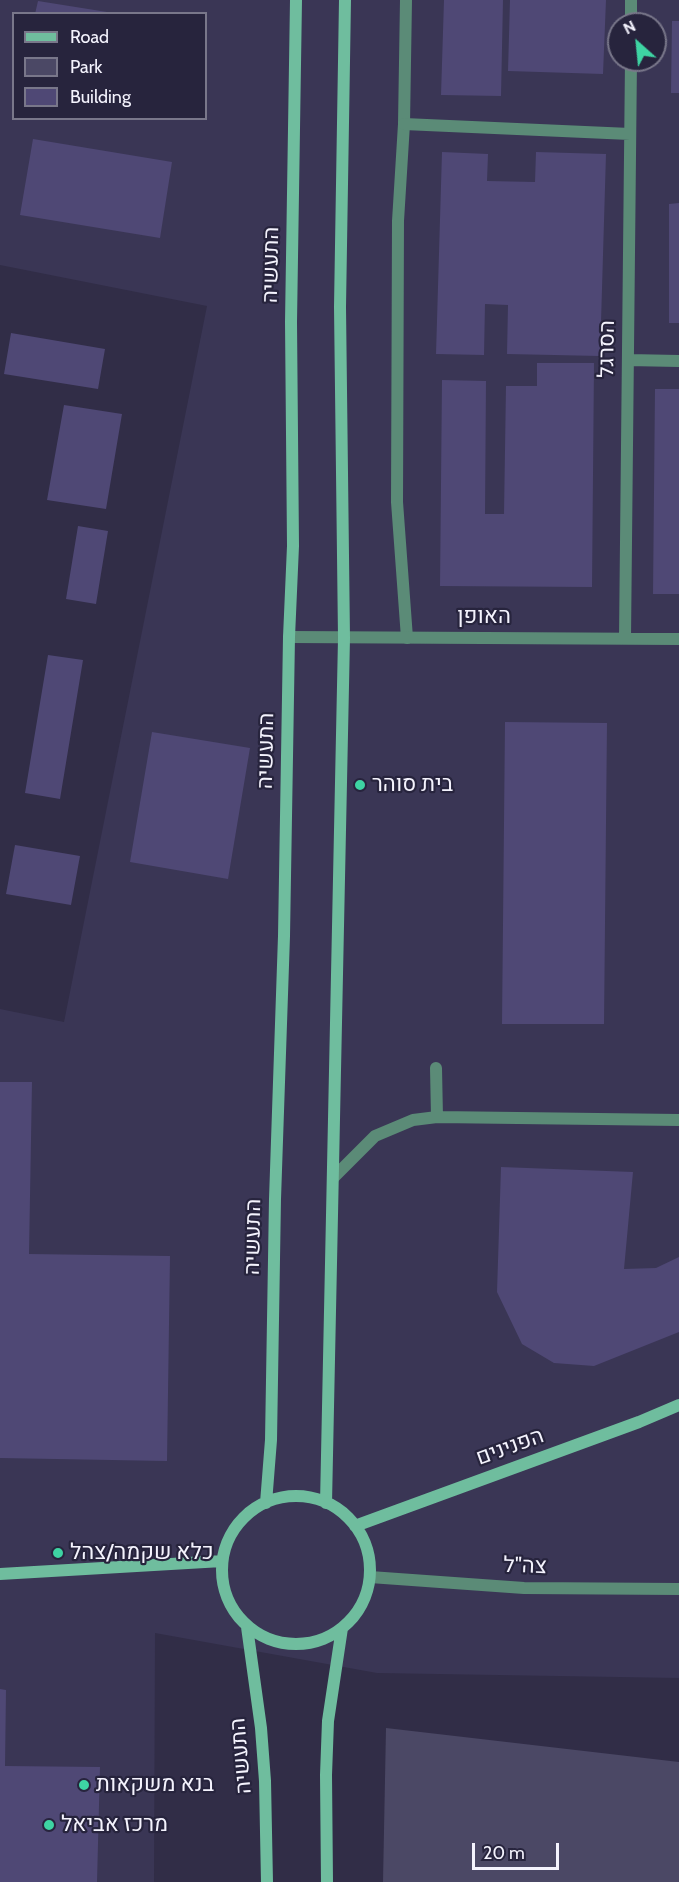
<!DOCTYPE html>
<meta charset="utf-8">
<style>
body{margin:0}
#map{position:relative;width:679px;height:1882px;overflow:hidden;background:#312d47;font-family:Cabin,sans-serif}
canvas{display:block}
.legend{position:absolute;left:12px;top:12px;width:195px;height:108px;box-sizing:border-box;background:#27243d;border:2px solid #79778a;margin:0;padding:8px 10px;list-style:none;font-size:18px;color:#f4f3fd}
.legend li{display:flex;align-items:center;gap:12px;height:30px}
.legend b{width:30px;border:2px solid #79778a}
.north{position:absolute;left:607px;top:12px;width:60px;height:60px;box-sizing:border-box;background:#27243d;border:2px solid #79778a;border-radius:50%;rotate:333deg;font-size:16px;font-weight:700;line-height:24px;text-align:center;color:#f4f3fd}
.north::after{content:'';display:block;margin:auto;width:21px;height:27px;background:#3ed4a3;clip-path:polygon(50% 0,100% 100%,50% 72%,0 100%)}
.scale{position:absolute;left:472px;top:1843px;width:87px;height:27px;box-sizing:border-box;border:3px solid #f4f3fd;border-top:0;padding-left:8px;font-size:18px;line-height:21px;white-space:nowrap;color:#f4f3fd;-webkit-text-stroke:4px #27243d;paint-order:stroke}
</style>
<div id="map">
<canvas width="679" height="1882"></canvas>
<ul class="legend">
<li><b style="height:8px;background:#6fbd9e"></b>Road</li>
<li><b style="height:16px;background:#4b4865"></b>Park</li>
<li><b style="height:16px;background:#4f4875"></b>Building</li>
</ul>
<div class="north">N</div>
<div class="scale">20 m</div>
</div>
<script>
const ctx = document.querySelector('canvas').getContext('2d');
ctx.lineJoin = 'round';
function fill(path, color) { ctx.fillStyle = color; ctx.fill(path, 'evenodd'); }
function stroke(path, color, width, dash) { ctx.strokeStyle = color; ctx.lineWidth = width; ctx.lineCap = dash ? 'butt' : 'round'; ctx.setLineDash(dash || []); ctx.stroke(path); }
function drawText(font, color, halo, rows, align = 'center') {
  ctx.font = font + ' Cabin,Heebo,sans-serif'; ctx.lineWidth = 4.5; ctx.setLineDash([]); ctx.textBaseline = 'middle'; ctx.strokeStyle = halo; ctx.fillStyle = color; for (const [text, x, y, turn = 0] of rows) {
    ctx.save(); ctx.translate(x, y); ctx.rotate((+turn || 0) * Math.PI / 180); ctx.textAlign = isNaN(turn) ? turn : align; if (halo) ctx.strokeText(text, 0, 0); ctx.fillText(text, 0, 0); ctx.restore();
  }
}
const built = new Path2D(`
 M 0,0 L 679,0 L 679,1678 L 377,1673 L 155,1633 L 154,1882 L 0,1882 L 0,1009 L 64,1022 L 207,306 L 0,265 ZM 14,14 L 206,14 L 206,118 L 14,118 ZM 619,24 L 655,24 L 655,60 L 619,60 Z`);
const green = new Path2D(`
 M 386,1728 L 679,1762 L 679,1882 L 383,1882 Z`);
const building = new Path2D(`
 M 444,0 L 503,0 L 501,96 L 441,95 Z
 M 510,0 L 606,0 L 603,74 L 508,71 Z
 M 38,1 L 107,12 L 107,14 L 35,14 Z
 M 672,21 L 679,21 L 679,93 L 671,93 Z
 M 33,139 L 172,162 L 160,238 L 20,215 Z
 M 442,152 L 488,154 L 487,181 L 535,182 L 536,152 L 606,154 L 600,356 L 507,354 L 508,305 L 485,304 L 484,355 L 436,354 Z
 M 679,203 L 679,323 L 669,323 L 669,204 Z
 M 11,333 L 105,349 L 98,389 L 4,374 Z
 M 537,363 L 594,363 L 592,587 L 440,586 L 442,380 L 486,381 L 485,514 L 504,514 L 506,386 L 537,386 Z
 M 655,389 L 679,389 L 679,594 L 653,594 Z
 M 64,405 L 122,414 L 106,509 L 47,500 Z
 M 78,526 L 108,531 L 96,604 L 66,599 Z
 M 48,655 L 83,660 L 60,799 L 25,793 Z
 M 505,722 L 607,723 L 604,1024 L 502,1024 Z
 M 152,732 L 250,748 L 228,879 L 130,862 Z
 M 15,845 L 80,856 L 71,905 L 6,894 Z
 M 0,1082 L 32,1082 L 29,1254 L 170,1256 L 167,1461 L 0,1458 Z
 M 501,1167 L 633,1172 L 624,1269 L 656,1268 L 679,1257 L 679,1332 L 594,1366 L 554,1363 L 522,1344 L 497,1292 Z
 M 0,1689 L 6,1690 L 5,1766 L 100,1767 L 97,1882 L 0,1882 Z`);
const lane = new Path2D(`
 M 406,0 L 404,124 L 398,221 L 397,502 L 407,638
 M 436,1068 L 437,1117
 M 334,1177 L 375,1136 L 413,1120 L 437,1117 L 679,1120`);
const street = new Path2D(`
 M 631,24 L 631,0
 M 404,124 L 630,134
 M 628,360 L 679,361
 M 289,637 L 679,639
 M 625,638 L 631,60
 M 370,1577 L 524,1588 L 679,1589`);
const secondary = new Path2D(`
 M222 1570a74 74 0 1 1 148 0a74 74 0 1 1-148 0Z
 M 266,1503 L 271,1440 L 275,1199 L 284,936 L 289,637 L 293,546 L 291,322 L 296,0
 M 326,1503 L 344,638 L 340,307 L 345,0
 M 355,1526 L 639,1422 L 679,1405
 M 0,1574 L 222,1561
 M 247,1627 L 261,1728 L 265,1781 L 267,1882
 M 327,1882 L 326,1775 L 328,1721 L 342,1628`);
const markers = [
 [360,785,6,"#3ed4a3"],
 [58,1553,6,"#3ed4a3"],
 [84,1785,6,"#3ed4a3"],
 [49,1825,6,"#3ed4a3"]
];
const streetNames = [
 ["התעשיה",271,265,-89],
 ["הסרגל",607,349,-89],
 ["האופן",484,617],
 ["התעשיה",266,751,-89],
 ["התעשיה",253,1237,-89],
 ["הפנינים",510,1447,-20],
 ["צה\"ל",525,1566,2],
 ["התעשיה",241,1756,-95]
];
const poiNames = [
 ["בית סוהר",372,785],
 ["כלא שקמה/צהל",70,1553],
 ["בנא משקאות",96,1785],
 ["מרכז אביאל",61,1825]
];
fill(built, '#3a3655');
fill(green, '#4b4865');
fill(building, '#4f4875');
stroke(lane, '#5b8b77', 12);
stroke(street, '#5b8b77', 12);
stroke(secondary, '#6fbd9e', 12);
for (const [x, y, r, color] of markers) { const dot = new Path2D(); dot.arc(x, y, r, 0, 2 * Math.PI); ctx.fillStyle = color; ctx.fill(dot); stroke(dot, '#27243d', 2); }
drawText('22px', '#f4f3fd', '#27243d', streetNames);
drawText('22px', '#f4f3fd', '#27243d', poiNames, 'left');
</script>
